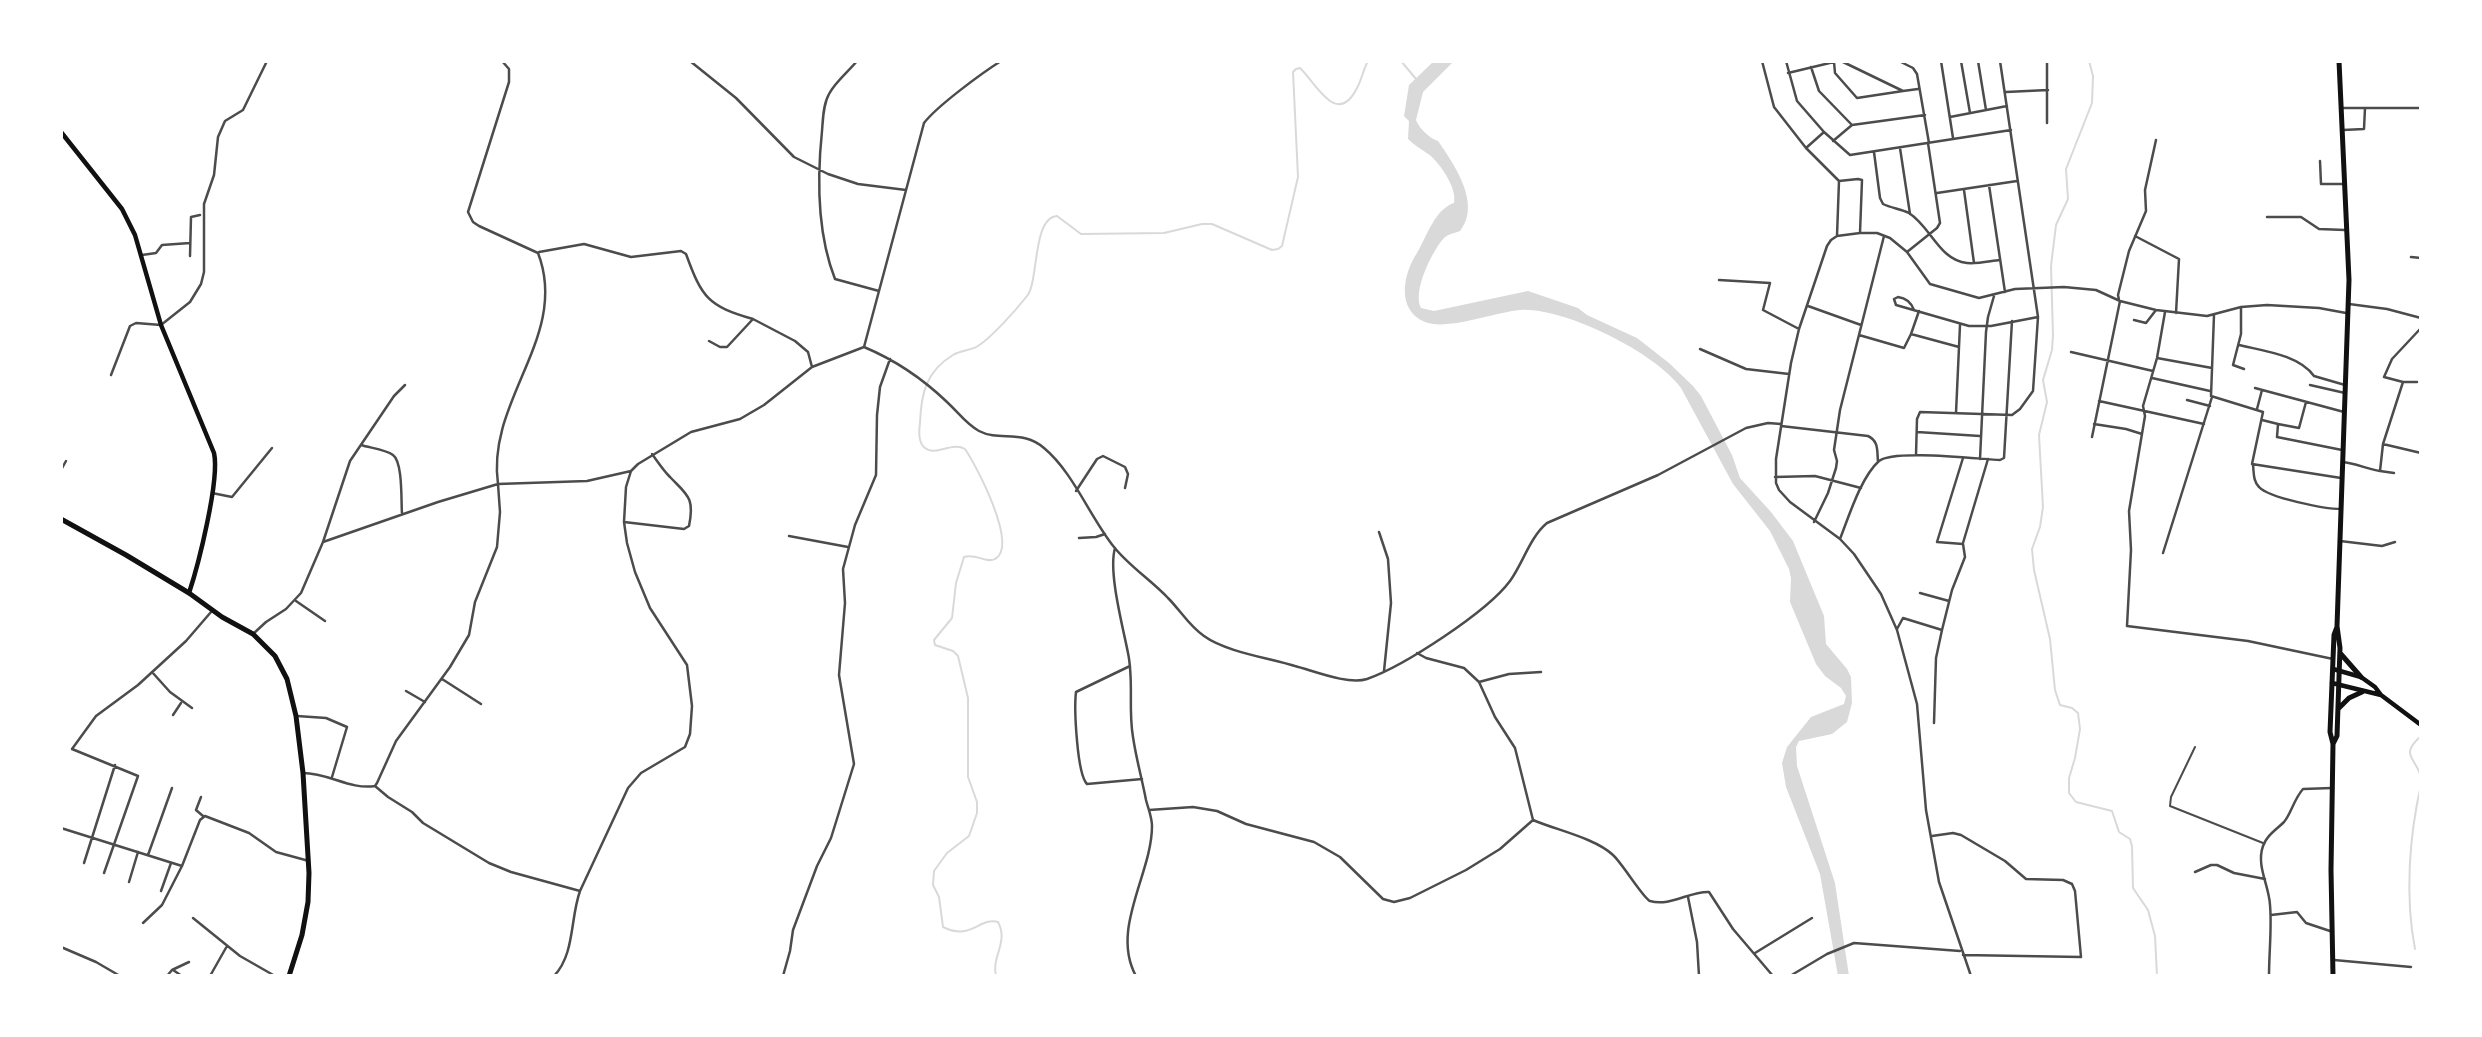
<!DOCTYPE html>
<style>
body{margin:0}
#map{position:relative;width:2482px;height:1037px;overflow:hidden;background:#fff;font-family:Mulish,sans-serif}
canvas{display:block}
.frame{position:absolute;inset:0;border:63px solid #fff;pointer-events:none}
</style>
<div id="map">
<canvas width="2482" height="1037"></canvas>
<div class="frame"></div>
</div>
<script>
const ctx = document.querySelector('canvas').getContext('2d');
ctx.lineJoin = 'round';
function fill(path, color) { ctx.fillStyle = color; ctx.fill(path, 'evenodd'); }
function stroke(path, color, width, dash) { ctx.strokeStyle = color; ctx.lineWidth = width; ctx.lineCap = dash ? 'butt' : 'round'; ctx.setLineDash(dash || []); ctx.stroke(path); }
const water = new Path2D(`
 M 1434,61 L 1454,61 L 1423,92 L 1416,120 C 1419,128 1430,139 1438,141 C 1454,164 1482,204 1460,231 C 1455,233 1448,234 1444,238 C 1432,251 1412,292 1421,308 L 1434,311 L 1528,291 L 1578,308 L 1587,315 L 1637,338 L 1669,363 L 1693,386 L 1701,396 L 1732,455 L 1740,478 L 1771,512 L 1793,541 L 1824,616 L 1826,644 L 1847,669 L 1851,677 L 1852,703 L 1847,722 L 1832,734 L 1799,741 L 1796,747 L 1797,766 L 1835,883 L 1849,976 L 1838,976 L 1820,874 L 1786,787 L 1782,763 L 1787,747 L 1811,717 L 1844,704 L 1846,696 L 1841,688 L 1825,676 L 1816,664 L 1790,602 L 1791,578 L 1789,569 L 1770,531 L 1733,484 L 1681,388 C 1655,352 1563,307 1520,310 C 1496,312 1446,331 1425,322 C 1396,310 1403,274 1417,253 C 1427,236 1435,209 1454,203 C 1457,189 1443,168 1432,157 C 1425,151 1415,146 1408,139 L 1409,121 L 1404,116 L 1409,85 Z`);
const stream = new Path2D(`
 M 1401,61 L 1416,79
 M 2089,61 L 2093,76 L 2092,103 L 2066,169 L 2068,199 L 2056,225 L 2051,266 L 2053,335 L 2052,350 L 2043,380 L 2047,402 L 2039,435 L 2043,507 L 2040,527 L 2032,549 L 2034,570 L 2050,639 L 2055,690 L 2060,705 L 2072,708 L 2078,713 L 2080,729 L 2075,758 L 2069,778 L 2069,793 L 2076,802 L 2112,811 L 2119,832 L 2130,839 L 2132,846 L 2133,888 L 2148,910 L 2155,936 L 2157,976
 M 2421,736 C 2400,755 2414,756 2421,776
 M 2415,949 C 2405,898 2409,836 2421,785
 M 996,976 C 991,957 1009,942 998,922 C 979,917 971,941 943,927 L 939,897 L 933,885 L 934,871 L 947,853 L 969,836 L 977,813 L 977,802 L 968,777 L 968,698 L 958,656 L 953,651 L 935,645 L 934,640 L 952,618 L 956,583 L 964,557 C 976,553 987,564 995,559 C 1019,546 976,465 965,449 C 952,441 936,457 925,448 C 918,443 919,430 920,423 C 921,394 926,371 953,355 C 961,350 970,351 978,346 C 992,337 1016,310 1027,296 C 1039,282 1032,218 1057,216 L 1081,234 L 1164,233 L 1202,224 L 1212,224 L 1272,250 L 1278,249 L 1282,246 L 1298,177 L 1293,72 L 1296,69 L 1300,68 C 1316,83 1337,128 1357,88 C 1362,79 1363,70 1368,61`);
const service = new Path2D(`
 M 2195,747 L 2171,797 L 2170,806 L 2263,843`);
const minor = new Path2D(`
 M 502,61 L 509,69 L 509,82 L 468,212 L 473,222 L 479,226 L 538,253 C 570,336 486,400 498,484 L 587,481 L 631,471
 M 690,61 L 736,98 L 794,157 L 828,174 L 858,184 L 906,190
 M 857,61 C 848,72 835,82 829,94 C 823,105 823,119 822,131 C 817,179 817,233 835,279 L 879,291
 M 1762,61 L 1774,107 L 1806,148 L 1839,181 L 1837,236
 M 1786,61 L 1797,101 L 1824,132 L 1850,155 L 2011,130
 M 1841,61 L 1903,91 L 1918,89
 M 1899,61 L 1913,68 L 1917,74 L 1929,143
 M 1941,61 L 1953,138
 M 1961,61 L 1970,113
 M 1978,61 L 1986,110
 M 1834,62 L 1835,73 L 1857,98 L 1903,91
 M 1811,67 L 1819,91 L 1852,125 L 1925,115
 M 1788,73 L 1838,61
 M 2006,92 L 2048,90
 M 2342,108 L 2420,108
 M 1950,117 L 2007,106
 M 2047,123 L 2047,61
 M 2343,130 L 2364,129 L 2365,108
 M 1833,141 L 1852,125
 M 1806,148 L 1824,132
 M 1900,148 L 1910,214
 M 1874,152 L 1880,198 L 1883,204 C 1891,208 1901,209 1909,213 C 1931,227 1939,260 1967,263 C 1978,264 1990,261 2000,260
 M 2320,161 L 2321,184 L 2344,184
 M 1839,181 L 1858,179 L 1862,180 L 1860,233
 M 1989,185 L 2005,292
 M 1964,190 L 1974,263
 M 1937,193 L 2017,181
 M 2267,217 L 2301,217 L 2319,229 L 2345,230
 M 1837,236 L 1831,240 L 1827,246 L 1799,329 L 1791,363 L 1776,459 L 1776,483 L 1779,490 L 1790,502 L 1840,539 L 1854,554 L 1881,594 L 1897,630 L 1917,704 L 1926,810 L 1939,882 L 1971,976
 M 1837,236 L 1860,233 L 1877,233 L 1890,238 L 1907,252 L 1930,284 L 1979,298 L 2015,289 L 2064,287 L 2096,290 L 2120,301 L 2156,310 L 2207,316 L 2241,307 L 2267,305 L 2319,308 L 2346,313
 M 2135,236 L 2179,259 L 2176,313
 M 539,252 L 584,244 L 631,257 L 681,251 L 686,254 C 702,298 708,306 753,319
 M 1907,252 L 1937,228 L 1940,223 L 1928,143
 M 142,255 L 156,253 L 162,245 L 190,243
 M 190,256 L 191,217 L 200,215
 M 2411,257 L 2421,258
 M 1719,280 L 1770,283 L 1763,310 L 1799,329
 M 2119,300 L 2118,295 L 2129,251 L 2146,211 L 2145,190 L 2156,140
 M 2349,304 L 2387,309 L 2421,318
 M 1808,306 L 1861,325
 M 2241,307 L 2241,334 L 2233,365 L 2244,369
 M 1914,310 C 1911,302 1906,298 1898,297 L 1894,299 L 1896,305 L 1969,326 L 1991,326 L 2038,317
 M 1919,311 L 1911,334 L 1959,347
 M 2165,312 L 2157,358 L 2143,406 L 2145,416 L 2129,511 L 2131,550 L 2127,626 L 2248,641 L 2333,659
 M 2214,315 L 2211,396 L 2263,412 L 2252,464 L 2341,478
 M 2134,320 L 2146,323 L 2156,310
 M 1859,335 L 1904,348 L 1911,334
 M 709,341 L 720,347 L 727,347 L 753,319 L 795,341 L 808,352 L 812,367
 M 2239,345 C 2264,351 2299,355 2314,376 L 2345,385
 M 864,347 L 924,123 C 937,106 982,73 1001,61
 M 1700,349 L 1746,369 L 1789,374
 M 2071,352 L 2153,371
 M 2157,358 L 2212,368
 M 111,375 L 130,326 L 136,323 L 161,325 L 190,302 L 201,284 L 204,272 L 204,204 L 214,175 L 218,137 L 225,121 L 243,110 L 267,61
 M 2152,378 L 2210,391
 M 2403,382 L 2417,382
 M 2310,385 L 2345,393
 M 2255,388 L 2344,412
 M 2187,400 L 2210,406
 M 2099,401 L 2204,424
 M 2257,409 L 2262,390
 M 1956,413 L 1960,325
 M 2262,420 L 2278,424 L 2277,437 L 2342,450
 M 2094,424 L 2126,429 L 2142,434
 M 2278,424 L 2299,428 L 2306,402
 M 1781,426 L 1868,436 C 1879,441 1877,451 1878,462
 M 1917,432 L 1980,436
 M 2092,437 L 2120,301
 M 2383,444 L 2421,453
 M 361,445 C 370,448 385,449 393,455 C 403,462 401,502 402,514
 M 1916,455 L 1917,419 L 1920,412 L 2012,415 L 2020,409 L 2033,391 L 2038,317 L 2000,61
 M 1980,459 L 1986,332 L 1988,317 L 1994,296
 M 2342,462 C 2356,463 2366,469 2380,471 L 2383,444 L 2403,382 L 2384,377 L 2392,359 L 2421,328
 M 2253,465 C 2254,473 2253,481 2259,487 C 2269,498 2325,509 2341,509
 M 61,470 L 66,461
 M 2380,471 L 2394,473
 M 1775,477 L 1815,476 L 1861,488
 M 1076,491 L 1097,459 L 1103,456 L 1125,467 L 1128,474 L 1125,488
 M 212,493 L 232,497 L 272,448
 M 624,522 L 684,529 L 689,526 C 695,497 687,495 670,477 C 663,470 658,462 652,454
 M 1814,522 L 1828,493 L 1836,468 L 1837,461 L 1834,450 L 1840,410 L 1884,236
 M 1379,532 L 1388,559 L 1391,603 L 1384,671
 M 789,536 L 848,547
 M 1079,538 L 1096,537 L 1105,534
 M 1840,539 C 1849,516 1861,477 1879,461 C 1893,449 1978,459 2000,460 L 2004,458 L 2012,321
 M 2340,541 L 2382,546 L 2395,542
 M 1963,543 L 1988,459
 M 1963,544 L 1937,542 L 1963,458
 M 1115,548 C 1108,572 1123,627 1128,653 C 1134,681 1128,709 1133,737 C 1136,758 1142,779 1146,800 C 1148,808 1152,817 1152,826 C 1152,874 1110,929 1136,976
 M 2163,553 L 2212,397
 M 1920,593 L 1949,601
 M 296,601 L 325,621
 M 1897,629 L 1903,618 L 1942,630 L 1952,590 L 1965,557 L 1963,544
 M 253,634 L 266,622 L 286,609 L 301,593 L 323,542 L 350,461 L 394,396 L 405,385
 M 1417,653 L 1426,658 L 1464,668 L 1479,682 L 1495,717 L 1515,748 L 1533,820 C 1556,830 1595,838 1613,855 C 1622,863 1644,899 1650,901 C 1670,907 1690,891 1709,892 L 1733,929 L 1773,976
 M 1130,666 L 1076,692 C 1074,709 1077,774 1087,784 L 1142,779
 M 152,672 L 170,692 L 192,708
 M 442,679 L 481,704
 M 1479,682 L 1509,674 L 1541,672
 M 406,691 L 425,702
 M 173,715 L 181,703
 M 297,716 L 326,718 L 347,727 L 332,777
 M 1934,723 L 1936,658 L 1942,630
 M 303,773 C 329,773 350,790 375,786 L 377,783 L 396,741 L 450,667 L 469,635 L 475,602 L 497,547 L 500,512 L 498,484 L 438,502 L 323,542
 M 375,786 L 388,797 L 412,812 L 423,823 L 489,863 L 511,872 L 580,891
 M 201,797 L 196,810 L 203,816
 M 1149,810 L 1193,807 L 1217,811 L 1246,824 L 1314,842 L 1340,857 L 1383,899 L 1394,902 L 1410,898 L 1466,870 L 1500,849 L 1533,820
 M 61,828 L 182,866 L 200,820 L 205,816 L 249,833 L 276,852 L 309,861
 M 1932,836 L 1953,833 L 1961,835 L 2005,861 L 2026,879 L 2063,880 L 2072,884 L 2075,891 L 2081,957 L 1963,955
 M 148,855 L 172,788
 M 84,863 L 115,765
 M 2195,872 L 2211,865 L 2217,865 L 2234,873 L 2265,879
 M 104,873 L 138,776 L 72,749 L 96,716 L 138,685 L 186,641 L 211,612
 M 129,882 L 138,852
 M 161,891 L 171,863
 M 1688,897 L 1697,942 L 1699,976
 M 2271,915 L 2297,912 L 2306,923 L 2330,931
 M 193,918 L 240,956 L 275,976
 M 143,923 L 162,905 L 182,866
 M 61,947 L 96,962 L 120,976
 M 1755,953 L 1812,918
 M 2334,960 L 2411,967
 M 173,970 L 182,976
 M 167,976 L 172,970 L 189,962
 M 210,976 L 227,946
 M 554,976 C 575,954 570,919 580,891 L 628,788 L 641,773 L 685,747 L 690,734 L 692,706 L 687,665 L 650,608 L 635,572 L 627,543 L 624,522 L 626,487 L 631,471 L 638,464 L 691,432 L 740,419 L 764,405 L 812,367 L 864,347 C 895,360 923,379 947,402 C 958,412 966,424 979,431 C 1000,442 1022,429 1044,448 C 1073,472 1090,517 1114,547 C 1129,566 1151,580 1168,598 C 1181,611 1189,626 1204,636 C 1226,652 1269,658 1295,666 C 1314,671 1348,685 1367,679 C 1404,666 1487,612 1510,581 C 1523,563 1530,537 1547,523 L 1658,475 L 1746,428 L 1768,423 L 1781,424
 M 783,976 L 790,951 L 793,930 L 817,866 L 831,838 L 854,764 L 839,675 L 845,603 L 843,569 L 855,525 L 876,475 L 877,415 L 880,387 L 890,359
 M 1790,976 L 1827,954 L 1854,943 L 1960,951
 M 2269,976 C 2269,952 2272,928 2270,905 C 2269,885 2256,866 2263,846 C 2267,835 2276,830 2284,822 C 2291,814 2294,799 2303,789 L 2332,788`);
const secondary = new Path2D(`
 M 61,132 L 122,209 L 135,235 L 161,325 L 214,453 C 220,480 198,566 189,593
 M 2333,669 L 2361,677 L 2375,687 L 2381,695 L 2421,725
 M 2332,683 L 2381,695`);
const trunk = new Path2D(`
 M 61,519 L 126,555 L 189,593 L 222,617 L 253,634 L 275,656 L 287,679 L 296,716 L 303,773 L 309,873 L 308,902 L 302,935 L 289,976
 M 2340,653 L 2361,677
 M 2339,708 L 2349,698 L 2362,692
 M 2333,744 L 2337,736 L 2340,648 L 2337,626 L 2349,280 L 2339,61
 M 2333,976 L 2331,870 L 2333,744 L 2330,732 L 2334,635 L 2337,627`);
fill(water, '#d9d9d9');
stroke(stream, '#d9d9d9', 2);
stroke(service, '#4c4c4c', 2);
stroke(minor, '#4c4c4c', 2.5);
stroke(secondary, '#111', 4.5);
stroke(trunk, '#111', 5);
</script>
